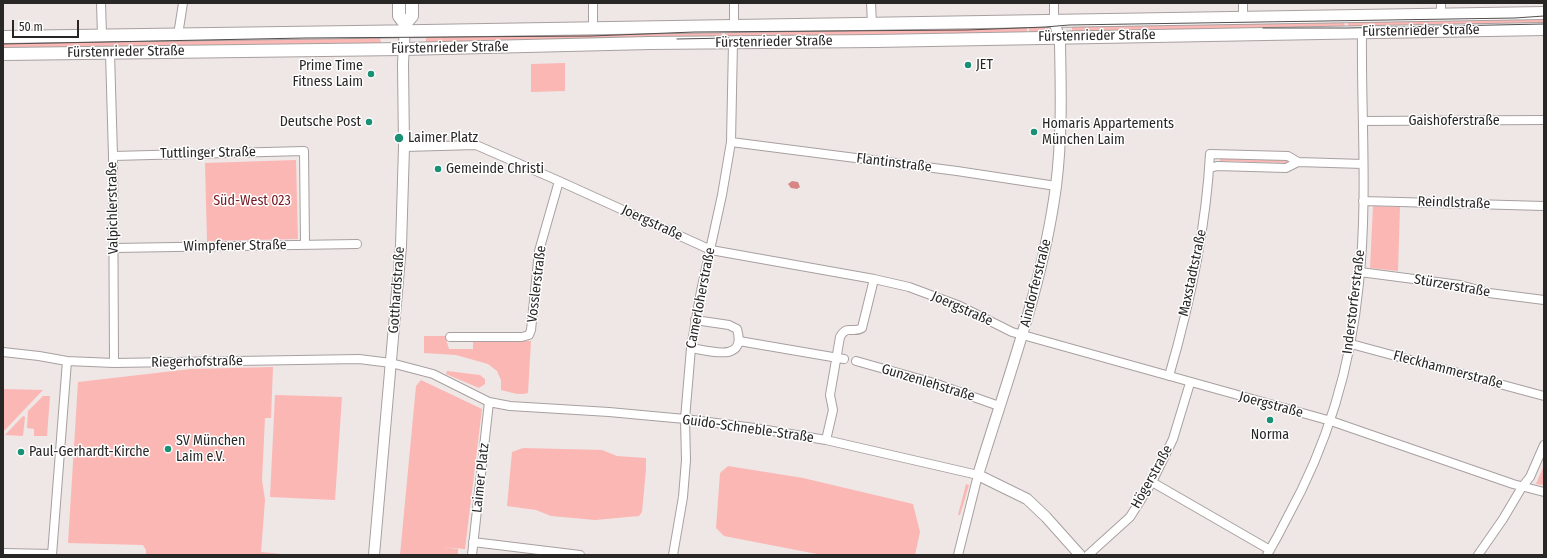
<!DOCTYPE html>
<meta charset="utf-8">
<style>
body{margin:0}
#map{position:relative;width:1547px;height:558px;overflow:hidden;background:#efe6e6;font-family:"Fira Sans Condensed",sans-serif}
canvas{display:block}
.frame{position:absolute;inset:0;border:4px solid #292626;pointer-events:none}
.scale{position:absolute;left:12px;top:20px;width:67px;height:18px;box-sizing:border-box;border:2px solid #292626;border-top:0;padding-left:5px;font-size:12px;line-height:14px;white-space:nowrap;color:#292626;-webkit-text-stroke:3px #fff;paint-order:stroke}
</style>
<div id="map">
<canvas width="1547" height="558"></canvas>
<div class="frame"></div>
<div class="scale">50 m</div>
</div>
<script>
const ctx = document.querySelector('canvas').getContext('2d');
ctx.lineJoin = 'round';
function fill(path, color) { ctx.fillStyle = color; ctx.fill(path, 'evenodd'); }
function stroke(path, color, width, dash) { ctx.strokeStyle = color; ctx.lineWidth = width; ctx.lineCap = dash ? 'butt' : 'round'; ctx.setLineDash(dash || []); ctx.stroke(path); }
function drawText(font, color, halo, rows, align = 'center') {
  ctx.font = font + ' "Fira Sans Condensed",sans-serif'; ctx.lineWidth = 3; ctx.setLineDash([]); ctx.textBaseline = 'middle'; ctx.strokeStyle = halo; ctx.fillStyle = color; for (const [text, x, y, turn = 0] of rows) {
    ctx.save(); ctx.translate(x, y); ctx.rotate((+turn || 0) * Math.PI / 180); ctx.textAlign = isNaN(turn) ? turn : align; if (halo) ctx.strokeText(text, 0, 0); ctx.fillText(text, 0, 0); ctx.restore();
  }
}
const green = new Path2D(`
 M 1544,15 L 1544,25 L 1348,30 L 1348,18 Z
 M 1344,19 L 1345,30 L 1072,31 L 1072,22 Z
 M 1055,25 L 1057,32 L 1029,34 L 1029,26 Z
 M 1027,26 L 1027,35 L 725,40 L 725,30 Z
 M 722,30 L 722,40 L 426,46 L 426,35 Z
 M 380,36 L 381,45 L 3,50 L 3,40 Z
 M 565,63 L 565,91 L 531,92 L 531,64 Z
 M 1223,158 L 1287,160 L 1290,161 L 1290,163 L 1220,161 L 1220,159 Z
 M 296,160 L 298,239 L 207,241 L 205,163 Z
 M 1373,206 L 1400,207 L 1398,271 L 1370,268 Z
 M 424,336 L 445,336 L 449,349 L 473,349 L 473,341 L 531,341 L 528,393 C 519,396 510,392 501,390 L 501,380 L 497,371 L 488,364 L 456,355 L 424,353 Z
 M 273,367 L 271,418 L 265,418 L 262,480 L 265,500 L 261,552 L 291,555 L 146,555 L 146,550 L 143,545 L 68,543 L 78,382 L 191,369 Z
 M 447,371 L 480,375 L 485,379 L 485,384 L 479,388 L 446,374 Z
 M 421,380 L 482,409 L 465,549 L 441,547 L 458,549 L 458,555 L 400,555 L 416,386 Z
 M 3,389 L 43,390 L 3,432 Z
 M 275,395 L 342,397 L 335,500 L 270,497 Z
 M 43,396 L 50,396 L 47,436 L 34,436 L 34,429 L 27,428 L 28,411 Z
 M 23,416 L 25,417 L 23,436 L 5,435 Z
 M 523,448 L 602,450 L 617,456 L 646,458 L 646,469 L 642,512 L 639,516 L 595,520 L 551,516 L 536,510 L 507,506 L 512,452 Z
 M 1544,465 L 1544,485 L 1536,484 Z
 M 728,466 L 803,478 L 913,504 L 920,532 L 915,555 L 822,555 L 724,536 L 716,528 L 720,473 Z
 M 966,484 L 969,485 L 960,515 L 958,515 Z`);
const water = new Path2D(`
 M 792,181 L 798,182 L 800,187 L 797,189 L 791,188 L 788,184 Z`);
const minor = new Path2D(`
 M 101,3 L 102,35
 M 734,3 L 734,26
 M 871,3 L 872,24
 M 1054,3 L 1054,21
 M 1243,3 L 1243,18
 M 1441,3 L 1441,14
 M 593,28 L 593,3
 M 178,35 L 183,3
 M 110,53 L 113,156 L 114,363
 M 1363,121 L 1544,120
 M 731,142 L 957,171 L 1056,186
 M 404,147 L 476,145 L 559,181 L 711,250 L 874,279 L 909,287 L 960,306 L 1012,332 L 1331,421 L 1513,484 L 1544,492
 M 113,156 L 304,151 L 305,244
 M 1210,168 L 1217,166 L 1286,168 L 1298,162
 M 1363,201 L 1544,206
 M 114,248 L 357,244
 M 1360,272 L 1460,285 L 1489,293 L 1544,300
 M 450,337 L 522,337 L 529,335 L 531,330 L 539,251 L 559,181
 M 739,341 L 844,359
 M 1351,344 L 1544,396
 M 691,348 C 710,351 747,363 737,329 L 729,325 L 695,320
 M 3,352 L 39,356 L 67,361 L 114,363 L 359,359 L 391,363 L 433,374 L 489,402 L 510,406 L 609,412 L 685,419 L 755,428 L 826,440 L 978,475 L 958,555
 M 856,361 L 934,383 L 999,406
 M 1169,376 C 1190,304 1206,229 1210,154 L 1288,156 L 1298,162 L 1363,164
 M 826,440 L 833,410 L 830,395 L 840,337 C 847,324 853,334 862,328 L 874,279
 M 1152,482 L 1270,550
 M 473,542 L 580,555
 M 3,553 L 52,554
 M 52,555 L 67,361
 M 472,555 L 489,402
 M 673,555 L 683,497 L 686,460 L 685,419 L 691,348 L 701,291 L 722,195 L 731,142 L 733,42
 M 1088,555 L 1130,517 L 1152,482 L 1173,439 L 1190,383
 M 1267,555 C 1274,543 1281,530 1287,518 C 1328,444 1351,367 1359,283 C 1368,199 1361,115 1362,32
 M 1478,555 L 1503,519 L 1522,487 L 1530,477 L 1544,445`);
const tertiary = new Path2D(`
 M 1054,21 L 1059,37 L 1060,44 C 1061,91 1062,139 1056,186 C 1043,285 1007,380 978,475 L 1027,499 L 1046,517 L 1080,555
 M 374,555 L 401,246 L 404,147 L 403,64 L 405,24`);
const secondary = new Path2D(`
 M 399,3 L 399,16 L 405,24 L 412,16 L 412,3
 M 3,37 L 424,31 L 1544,13
 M 3,54 L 403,49 L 650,43 L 875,41 L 1544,29`);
const tram = new Path2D(`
 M 1263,28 L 1347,28 L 1544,24
 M 677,39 L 729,38
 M 3,44 L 305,38 L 591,36 L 694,32 L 967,30 L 1045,27 L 1069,25 L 1515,18 L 1544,16`);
const markers = [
 [968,65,4,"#1a9074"],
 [371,74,4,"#1a9074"],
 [369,122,4,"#1a9074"],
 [1034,132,4,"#1a9074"],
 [399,138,5,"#1a9074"],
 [438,169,4,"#1a9074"],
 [1270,420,4,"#1a9074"],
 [168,449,4,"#1a9074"],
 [21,452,4,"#1a9074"]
];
const streetNames = [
 ["Fürstenrieder Straße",1421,31,-1],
 ["Fürstenrieder Straße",1097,36,-1],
 ["Fürstenrieder Straße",774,42,-1],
 ["Fürstenrieder Straße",450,48,-1],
 ["Fürstenrieder Straße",126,52,-1],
 ["Gaishoferstraße",1454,121],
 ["Tuttlinger Straße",208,153,-1],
 ["Flantinstraße",894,163,7],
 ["Reindlstraße",1454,203,2],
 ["Valpichlerstraße",113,208,-91],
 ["Joergstraße",652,223,25],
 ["Wimpfener Straße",235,246,-1],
 ["Maxstadtstraße",1193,273,-78],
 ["Aindorferstraße",1036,283,-76],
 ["Vosslerstraße",537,284,-83],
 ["Stürzerstraße",1452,286,10],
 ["Gotthardstraße",397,290,-86],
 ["Camerloherstraße",701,298,-79],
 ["Inderstorferstraße",1354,302,-83],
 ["Joergstraße",962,309,24],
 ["Riegerhofstraße",197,362,-1],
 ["Fleckhammerstraße",1448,370,15],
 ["Gunzenlehstraße",928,383,17],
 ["Joergstraße",1271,405,15],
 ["Guido-Schneble-Straße",748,429,8],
 ["Högerstraße",1152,477,-61],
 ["Laimer Platz",481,478,-84]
];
const poiNames = [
 ["JET",976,65],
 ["Prime Time",363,66,"right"],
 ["Fitness Laim",363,82,"right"],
 ["Deutsche Post",361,122,"right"],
 ["Homaris Appartements",1042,124],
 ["München Laim",1042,140],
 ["Laimer Platz",408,138],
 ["Gemeinde Christi",446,169],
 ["Norma",1270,435,"center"],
 ["SV München",176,441],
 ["Laim e.V.",176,457],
 ["Paul-Gerhardt-Kirche",29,452]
];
const parkNames = [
 ["Süd-West 023",252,201]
];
fill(green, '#fbb7b4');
fill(water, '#d68785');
stroke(minor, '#a8a0a0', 10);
stroke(tertiary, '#a8a0a0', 12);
stroke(secondary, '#a8a0a0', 14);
stroke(minor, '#fff', 8);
stroke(tertiary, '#fff', 10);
stroke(secondary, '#fff', 12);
stroke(tram, '#534e4e', 1);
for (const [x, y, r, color] of markers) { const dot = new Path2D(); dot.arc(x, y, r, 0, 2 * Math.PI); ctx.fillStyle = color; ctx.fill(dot); stroke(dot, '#fff', 1.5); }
drawText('14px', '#292626', '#fff', streetNames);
drawText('14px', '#292626', '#fff', poiNames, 'left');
drawText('14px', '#751720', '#fff', parkNames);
</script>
